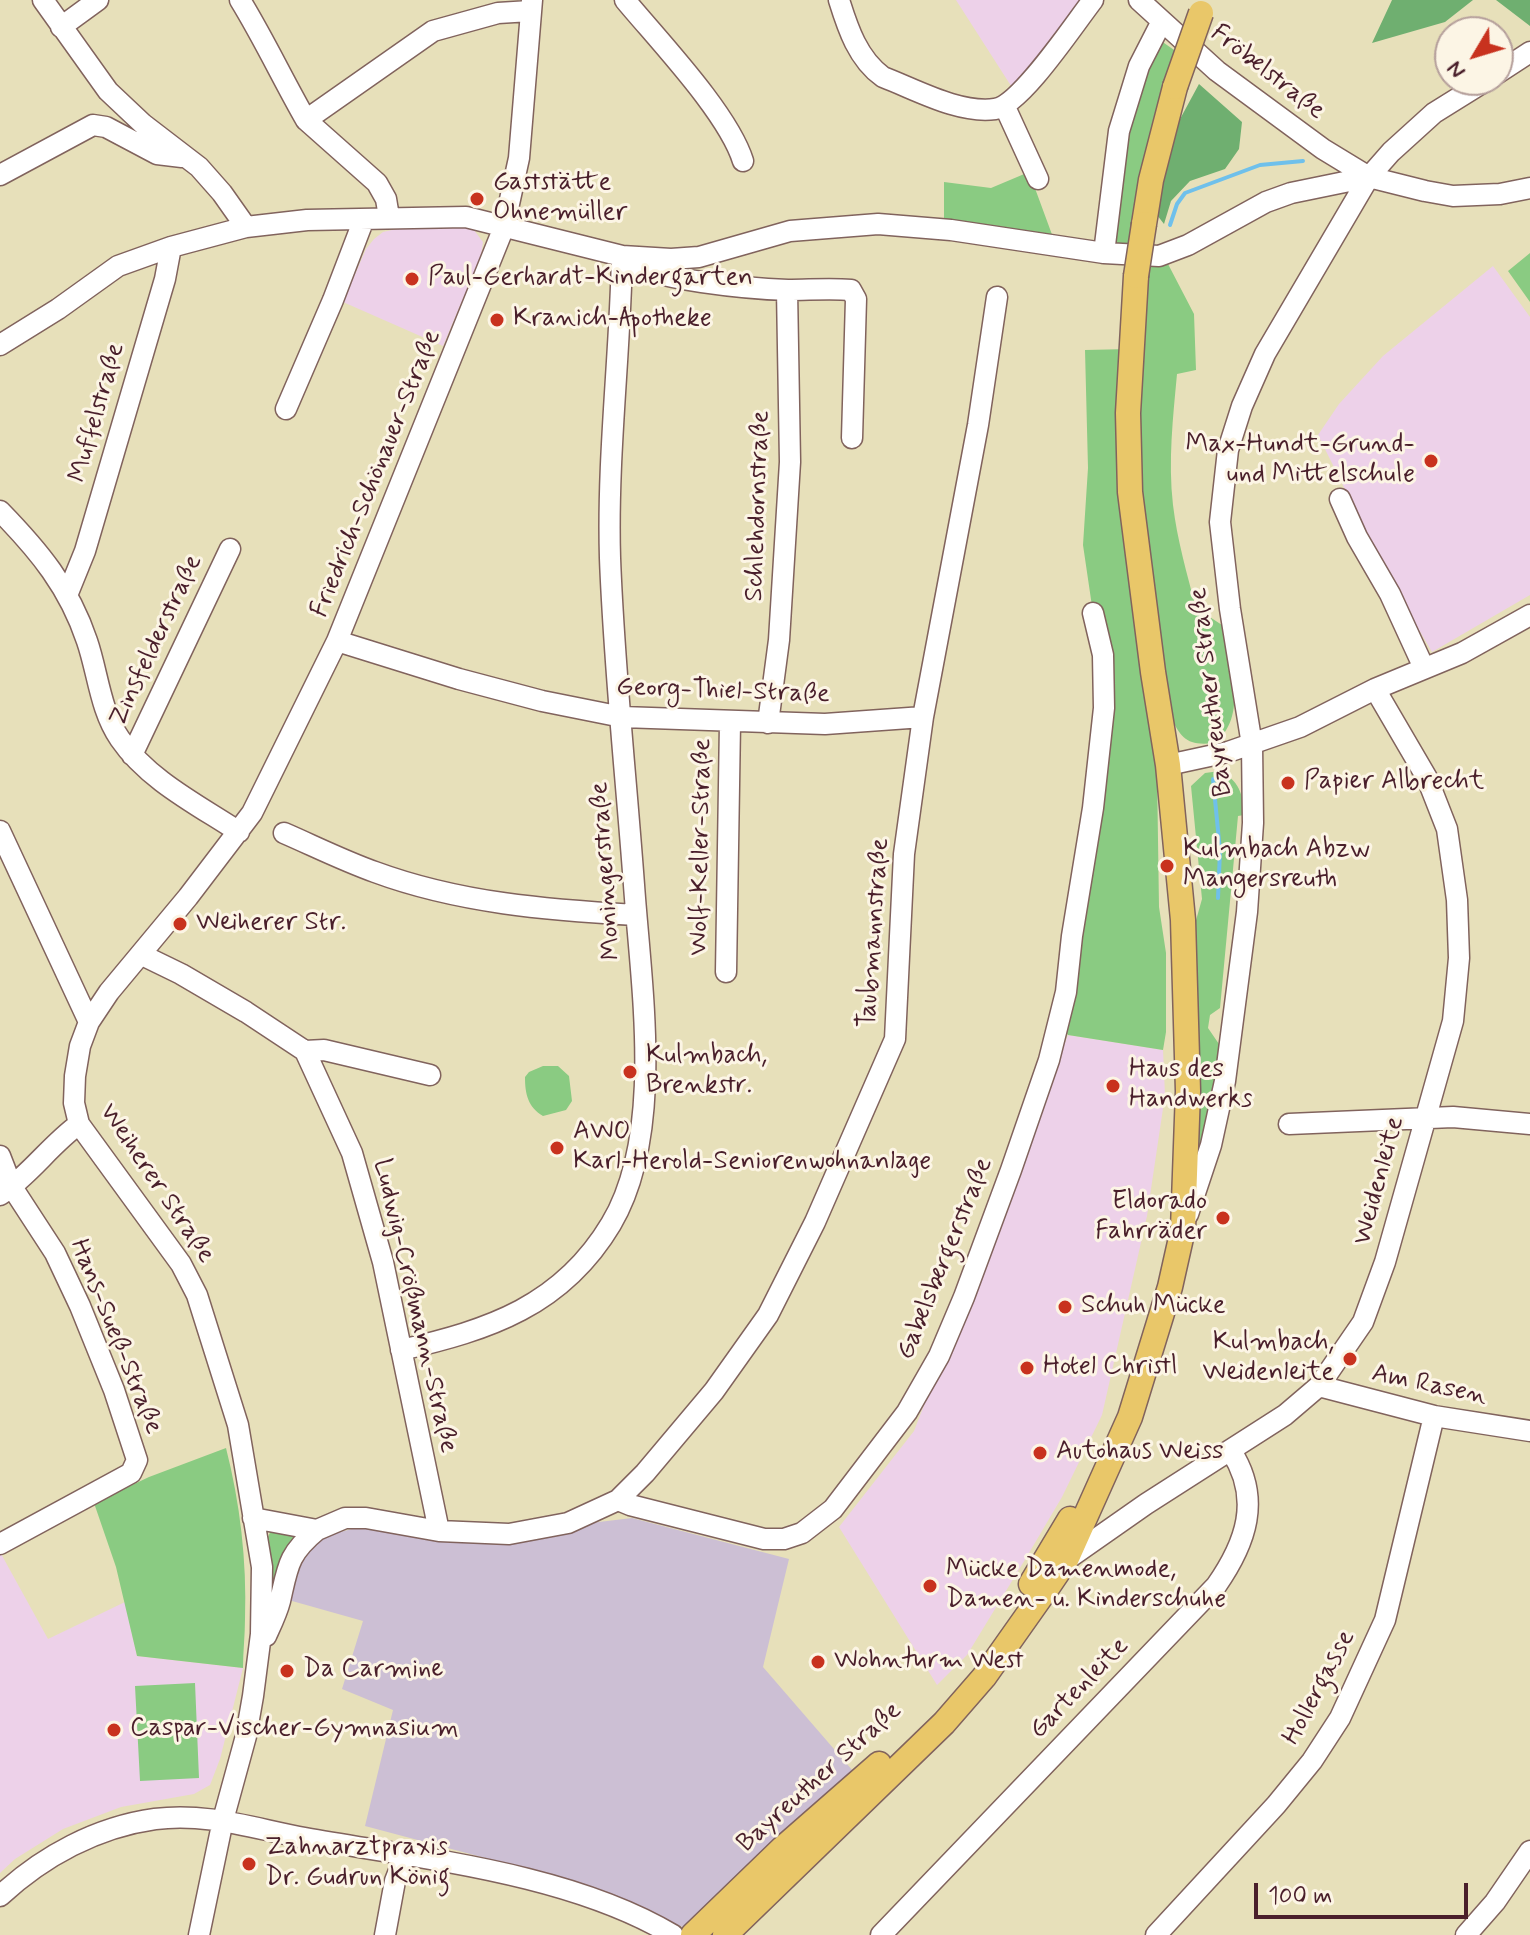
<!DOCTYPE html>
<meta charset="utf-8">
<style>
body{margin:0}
#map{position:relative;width:1530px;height:1935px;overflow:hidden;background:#e7e0ba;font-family:Mynerve,sans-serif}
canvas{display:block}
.north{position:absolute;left:1434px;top:16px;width:80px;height:80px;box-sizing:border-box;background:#fcf5e5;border:2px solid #b59f9b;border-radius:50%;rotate:232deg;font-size:22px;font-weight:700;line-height:32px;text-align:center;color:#4a1f2b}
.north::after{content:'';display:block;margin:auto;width:28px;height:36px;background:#c8321e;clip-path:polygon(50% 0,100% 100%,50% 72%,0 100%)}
.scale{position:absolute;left:1254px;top:1883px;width:214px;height:36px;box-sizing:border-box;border:4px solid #4a1f2b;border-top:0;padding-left:10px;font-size:24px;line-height:28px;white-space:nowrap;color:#4a1f2b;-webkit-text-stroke:6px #fcf5e5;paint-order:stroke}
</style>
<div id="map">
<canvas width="1530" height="1935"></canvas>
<div class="north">N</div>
<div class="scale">100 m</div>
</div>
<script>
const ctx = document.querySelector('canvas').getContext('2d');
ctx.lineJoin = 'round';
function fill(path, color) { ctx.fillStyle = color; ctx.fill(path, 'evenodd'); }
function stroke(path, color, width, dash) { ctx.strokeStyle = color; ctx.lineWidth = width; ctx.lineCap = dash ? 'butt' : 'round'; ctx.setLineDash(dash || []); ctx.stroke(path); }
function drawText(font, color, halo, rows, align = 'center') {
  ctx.font = font + ' Mynerve,sans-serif'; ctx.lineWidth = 6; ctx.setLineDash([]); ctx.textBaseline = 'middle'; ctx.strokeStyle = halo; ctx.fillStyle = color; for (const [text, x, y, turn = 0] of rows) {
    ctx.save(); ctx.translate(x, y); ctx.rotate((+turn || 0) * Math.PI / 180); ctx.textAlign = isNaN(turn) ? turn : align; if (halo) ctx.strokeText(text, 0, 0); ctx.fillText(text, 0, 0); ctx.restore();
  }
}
const built = new Path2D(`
 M 956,0 L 1086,0 L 1013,89 Z
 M 405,227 L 465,228 L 474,230 L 483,242 L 481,256 L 443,346 L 343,302 L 366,249 L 374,239 L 383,232 Z
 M 1493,266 L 1530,317 L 1530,595 L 1432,652 L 1392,584 L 1318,435 L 1339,404 L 1383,356 Z
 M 1068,1035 L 1163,1050 L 1165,1095 L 1147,1216 L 1102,1415 L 1062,1497 L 1026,1558 L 967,1655 L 937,1685 L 839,1527 L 914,1431 Z
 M 0,1552 L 48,1639 L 125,1602 L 137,1656 L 243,1668 L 220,1759 L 210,1785 L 194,1794 L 121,1807 L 63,1829 L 15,1859 L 0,1873 Z`);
const industrial = new Path2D(`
 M 632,1518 L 789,1559 L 763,1667 L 853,1771 L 690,1930 L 596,1891 L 504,1863 L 365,1826 L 393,1710 L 342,1689 L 363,1621 L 285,1599 L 306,1546 L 329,1535 L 363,1526 L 450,1540 Z`);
const green = new Path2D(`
 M 1154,36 L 1177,52 L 1125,256 L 1104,253 L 1112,172 Z
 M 1029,172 L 1054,240 L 944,224 L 944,182 L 991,188 Z
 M 1530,253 L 1530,302 L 1508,271 Z
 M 1146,262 L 1168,264 L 1194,314 L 1196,370 L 1177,374 C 1173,417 1168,461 1173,505 C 1177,539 1187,574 1196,608 L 1222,625 C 1231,659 1249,719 1214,743 C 1187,746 1182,739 1170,716 L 1143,522 L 1139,399 Z
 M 1130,349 L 1157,772 L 1159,907 L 1166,953 L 1166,1032 L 1163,1050 L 1068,1035 L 1059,1021 L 1102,734 L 1093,613 L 1083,545 L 1088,468 L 1085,350 Z
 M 1220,771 C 1239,781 1243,793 1244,815 L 1238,816 L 1220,1008 L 1210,1015 L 1208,1028 L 1221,1047 L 1218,1087 L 1200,1149 L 1196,1141 L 1193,931 L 1202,899 L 1191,786 L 1205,773 Z
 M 543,1066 L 558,1066 L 569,1076 L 572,1101 L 566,1110 L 543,1116 C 528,1107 525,1094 525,1077 L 529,1072 Z
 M 226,1448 C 240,1503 247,1561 245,1619 C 245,1635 243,1651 243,1668 L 137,1656 L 116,1567 L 94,1503 L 149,1477 Z
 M 272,1528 L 302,1532 L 273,1598 L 268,1537 Z
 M 195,1683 L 199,1778 L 140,1781 L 135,1686 Z`);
const forest = new Path2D(`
 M 1392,0 L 1473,0 L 1445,22 L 1372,43 Z
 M 1496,0 L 1530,0 L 1530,26 Z
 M 1199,84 L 1242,122 L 1239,149 L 1225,169 L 1190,181 L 1171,201 L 1164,224 L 1157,215 L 1173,132 Z`);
const stream = new Path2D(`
 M 1170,225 L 1177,204 L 1185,193 L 1260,165 L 1303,161
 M 1213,779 L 1220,851 L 1218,898`);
const minor = new Path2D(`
 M 43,0 L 108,91 L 143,124 L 199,167 L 222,193 L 246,227
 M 240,0 C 264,39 283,80 306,120 L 433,31 L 498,13 L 530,11
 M 625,0 C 659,41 728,113 743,161
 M 839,0 C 848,29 858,59 883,77 C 917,90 959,114 995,109 C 1021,105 1075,23 1093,0
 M 1139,0 L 1217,71 L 1323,149 L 1369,177 L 1425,191 L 1453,196 L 1500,194 L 1530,188
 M 61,27 L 98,0
 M 1498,73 L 1530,52
 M 1005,107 L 1038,179
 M 306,120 L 377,183 L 386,199 L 389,217
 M 0,175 L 93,125 L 106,127 L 157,154 L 182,157
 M 1104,253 L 1159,256 L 1188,245 L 1266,202 L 1291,193 L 1369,177
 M 625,259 C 645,280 756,289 788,290 C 809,290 830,288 851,290 L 856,299 L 852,438
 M 0,345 L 58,309 L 118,266 L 171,247 L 246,227 L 307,220 L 466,217 L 622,256 L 671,259 L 699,257 L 790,231 L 878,224 L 951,230 L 1104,253 L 1119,131 L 1139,66 L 1162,21
 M 286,409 L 333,300 L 364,219
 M 1340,499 L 1357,537 L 1390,594 L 1424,668
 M 0,511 C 39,551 69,587 87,641 C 98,673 100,710 120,739 C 148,780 198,805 239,832
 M 68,593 L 85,551 L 165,279 L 171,247
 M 337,641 L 459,679 L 542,701 L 622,717 L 825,724 L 923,717
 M 768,723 L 779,640 L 790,462 L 787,290
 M 132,755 L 230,549
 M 1168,765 L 1228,752 L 1300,727 L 1375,689 L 1462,653 L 1530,615
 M 0,831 L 89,1022
 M 284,833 C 314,846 344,861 375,872 C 459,903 548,910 636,915
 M 142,955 L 181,974 L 246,1012 L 305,1051 L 352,1153 L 383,1262 L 439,1531
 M 726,972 L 730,723
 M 305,1051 L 324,1050 L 430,1075
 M 1289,1124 L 1453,1117 L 1530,1124
 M 0,1156 L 12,1187 L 55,1253 L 80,1306 L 114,1390 L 137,1460 L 131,1473 L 0,1544
 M 0,1195 C 30,1175 50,1145 79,1124
 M 1188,1214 L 1211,1145 L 1225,1081 L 1247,912 L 1253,823 L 1252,745 L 1230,609 L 1220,522 L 1228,450 L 1242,406 L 1265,354 L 1369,177 L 1391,152 L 1434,113 L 1487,80
 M 401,1350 C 489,1330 562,1306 611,1224 C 665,1134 641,986 634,885 C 626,776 614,667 610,558 C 607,457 620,357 622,256
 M 1319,1386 L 1434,1416 L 1530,1431
 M 618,1500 L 645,1473 L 714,1391 L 768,1315 L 815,1222 L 895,1039 L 904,854 L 923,717 L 978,425 L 997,297
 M 253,1518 L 317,1530 L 345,1518 L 366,1518 L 439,1531 L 509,1534 L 568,1523 L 618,1500 L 630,1505 L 764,1539 L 784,1539 L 802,1533 L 833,1509 L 907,1412 L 939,1356 L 964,1297 L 1011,1170 L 1049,1060 L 1066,992 L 1072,936 L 1093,808 L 1104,708 L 1103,655 L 1093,613
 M 1066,1560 L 1146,1504 L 1285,1415 L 1319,1386 L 1363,1322 L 1385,1262 L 1453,1021 L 1459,958 L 1457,900 L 1447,829 L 1427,778 L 1375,689
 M 266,1636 C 271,1625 277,1613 280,1601 C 288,1566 288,1554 317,1530
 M 0,1896 C 43,1856 97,1827 155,1819 C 207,1812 255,1829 305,1838 C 423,1859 569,1873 673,1935
 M 199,1935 L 223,1820 L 246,1736 L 253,1696 L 261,1634 L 262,1567 L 238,1425 L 197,1295 L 181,1264 L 79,1124 L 74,1103 L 75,1076 L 80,1046 L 89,1022 L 109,992 L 188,897 L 252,813 L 337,641 L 504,227 L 519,158 L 532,0
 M 385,1935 L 395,1881 L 406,1853
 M 881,1935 L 1216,1586 C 1246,1543 1262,1499 1231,1451
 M 1156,1935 L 1276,1805 L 1312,1761 L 1340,1718 L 1385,1620 L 1434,1416
 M 1466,1935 L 1495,1902 L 1530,1851`);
const major = new Path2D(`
 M 1144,224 L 1151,180 L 1175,87
 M 1031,1584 L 1070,1519
 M 693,1935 L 783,1848 L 879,1764
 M 725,1935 L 944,1723 L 984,1677 L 1049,1585 L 1066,1560 L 1130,1417 L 1170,1287 L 1183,1229 L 1188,1091 L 1183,920 L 1168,765 L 1153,672 L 1130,492 L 1128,413 L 1136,276`);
const majorBridge = new Path2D(`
 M 1175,87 L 1201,13
 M 1136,276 L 1144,224`);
const markers = [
 [477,199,8,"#c8321e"],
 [412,279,8,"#c8321e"],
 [497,320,8,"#c8321e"],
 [1431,461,8,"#c8321e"],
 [1288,783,8,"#c8321e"],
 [1167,866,8,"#c8321e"],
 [180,924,8,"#c8321e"],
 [630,1072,8,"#c8321e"],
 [1113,1086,8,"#c8321e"],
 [557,1148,8,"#c8321e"],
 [1223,1218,8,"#c8321e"],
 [1065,1307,8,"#c8321e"],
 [1350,1359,8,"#c8321e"],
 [1027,1368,8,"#c8321e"],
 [1040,1453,8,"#c8321e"],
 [930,1586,8,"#c8321e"],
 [818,1662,8,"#c8321e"],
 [287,1671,8,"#c8321e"],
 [114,1730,8,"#c8321e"],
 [249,1864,8,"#c8321e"]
];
const streetNames = [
 ["Fröbelstraße",1267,73,38],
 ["Muffelstraße",98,413,-74],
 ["Friedrich-Schönauer-Straße",377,474,-68],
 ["Schlehdornstraße",759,506,-88],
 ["Zinsfelderstraße",157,641,-65],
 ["Georg-Thiel-Straße",723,692,2],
 ["Bayreuther Straße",1212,692,-97],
 ["Wolf-Keller-Straße",702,847,-89],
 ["Moningerstraße",607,871,-94],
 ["Taubmannstraße",875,933,-86],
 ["Weidenleite",1380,1181,-75],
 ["Weiherer Straße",156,1184,56],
 ["Gabelsbergerstraße",946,1259,-68],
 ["Ludwig-Crößmann-Straße",414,1306,77],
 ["Hans-Sueß-Straße",115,1337,68],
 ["Am Rasen",1429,1386,12],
 ["Hollergasse",1320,1688,-62],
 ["Gartenleite",1080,1689,-46],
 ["Bayreuther Straße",820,1778,-42]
];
const poiNames = [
 ["Gaststätte",493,184],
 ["Ohnemüller",493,214],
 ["Paul-Gerhardt-Kindergarten",428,279],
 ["Kranich-Apotheke",513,320],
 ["Max-Hundt-Grund-",1415,446,"right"],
 ["und Mittelschule",1415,476,"right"],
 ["Papier Albrecht",1304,783],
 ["Kulmbach Abzw",1183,851],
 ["Mangersreuth",1183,881],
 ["Weiherer Str.",196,924],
 ["Kulmbach,",646,1057],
 ["Brenkstr.",646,1087],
 ["Haus des",1129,1071],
 ["Handwerks",1129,1101],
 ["AWO",573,1133],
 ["Karl-Herold-Seniorenwohnanlage",573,1163],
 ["Eldorado",1207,1203,"right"],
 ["Fahrräder",1207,1233,"right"],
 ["Schuh Mücke",1081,1307],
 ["Kulmbach,",1334,1344,"right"],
 ["Weidenleite",1334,1374,"right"],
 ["Hotel Christl",1043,1368],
 ["Autohaus Weiss",1056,1453],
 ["Mücke Damenmode,",946,1571],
 ["Damen- u. Kinderschuhe",946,1601],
 ["Wohnturm West",834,1662],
 ["Da Carmine",303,1671],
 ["Caspar-Vischer-Gymnasium",130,1730],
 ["Zahnarztpraxis",265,1849],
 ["Dr. Gudrun König",265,1879]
];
fill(built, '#edd1e9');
fill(industrial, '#ccbfd4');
fill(green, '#8acb82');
fill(forest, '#6faf70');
stroke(stream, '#6fc0eb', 4);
stroke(minor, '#81635d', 23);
stroke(major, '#81635d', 27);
stroke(minor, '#fff', 20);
stroke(major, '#e9c769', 24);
stroke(majorBridge, '#81635d', 27, []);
stroke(majorBridge, '#e9c769', 24);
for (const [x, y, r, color] of markers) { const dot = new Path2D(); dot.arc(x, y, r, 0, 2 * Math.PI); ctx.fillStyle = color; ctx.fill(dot); stroke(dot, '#fcf5e5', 3); }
drawText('26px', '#4a1f2b', '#fcf5e5', streetNames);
drawText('26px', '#4a1f2b', '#fcf5e5', poiNames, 'left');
</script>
